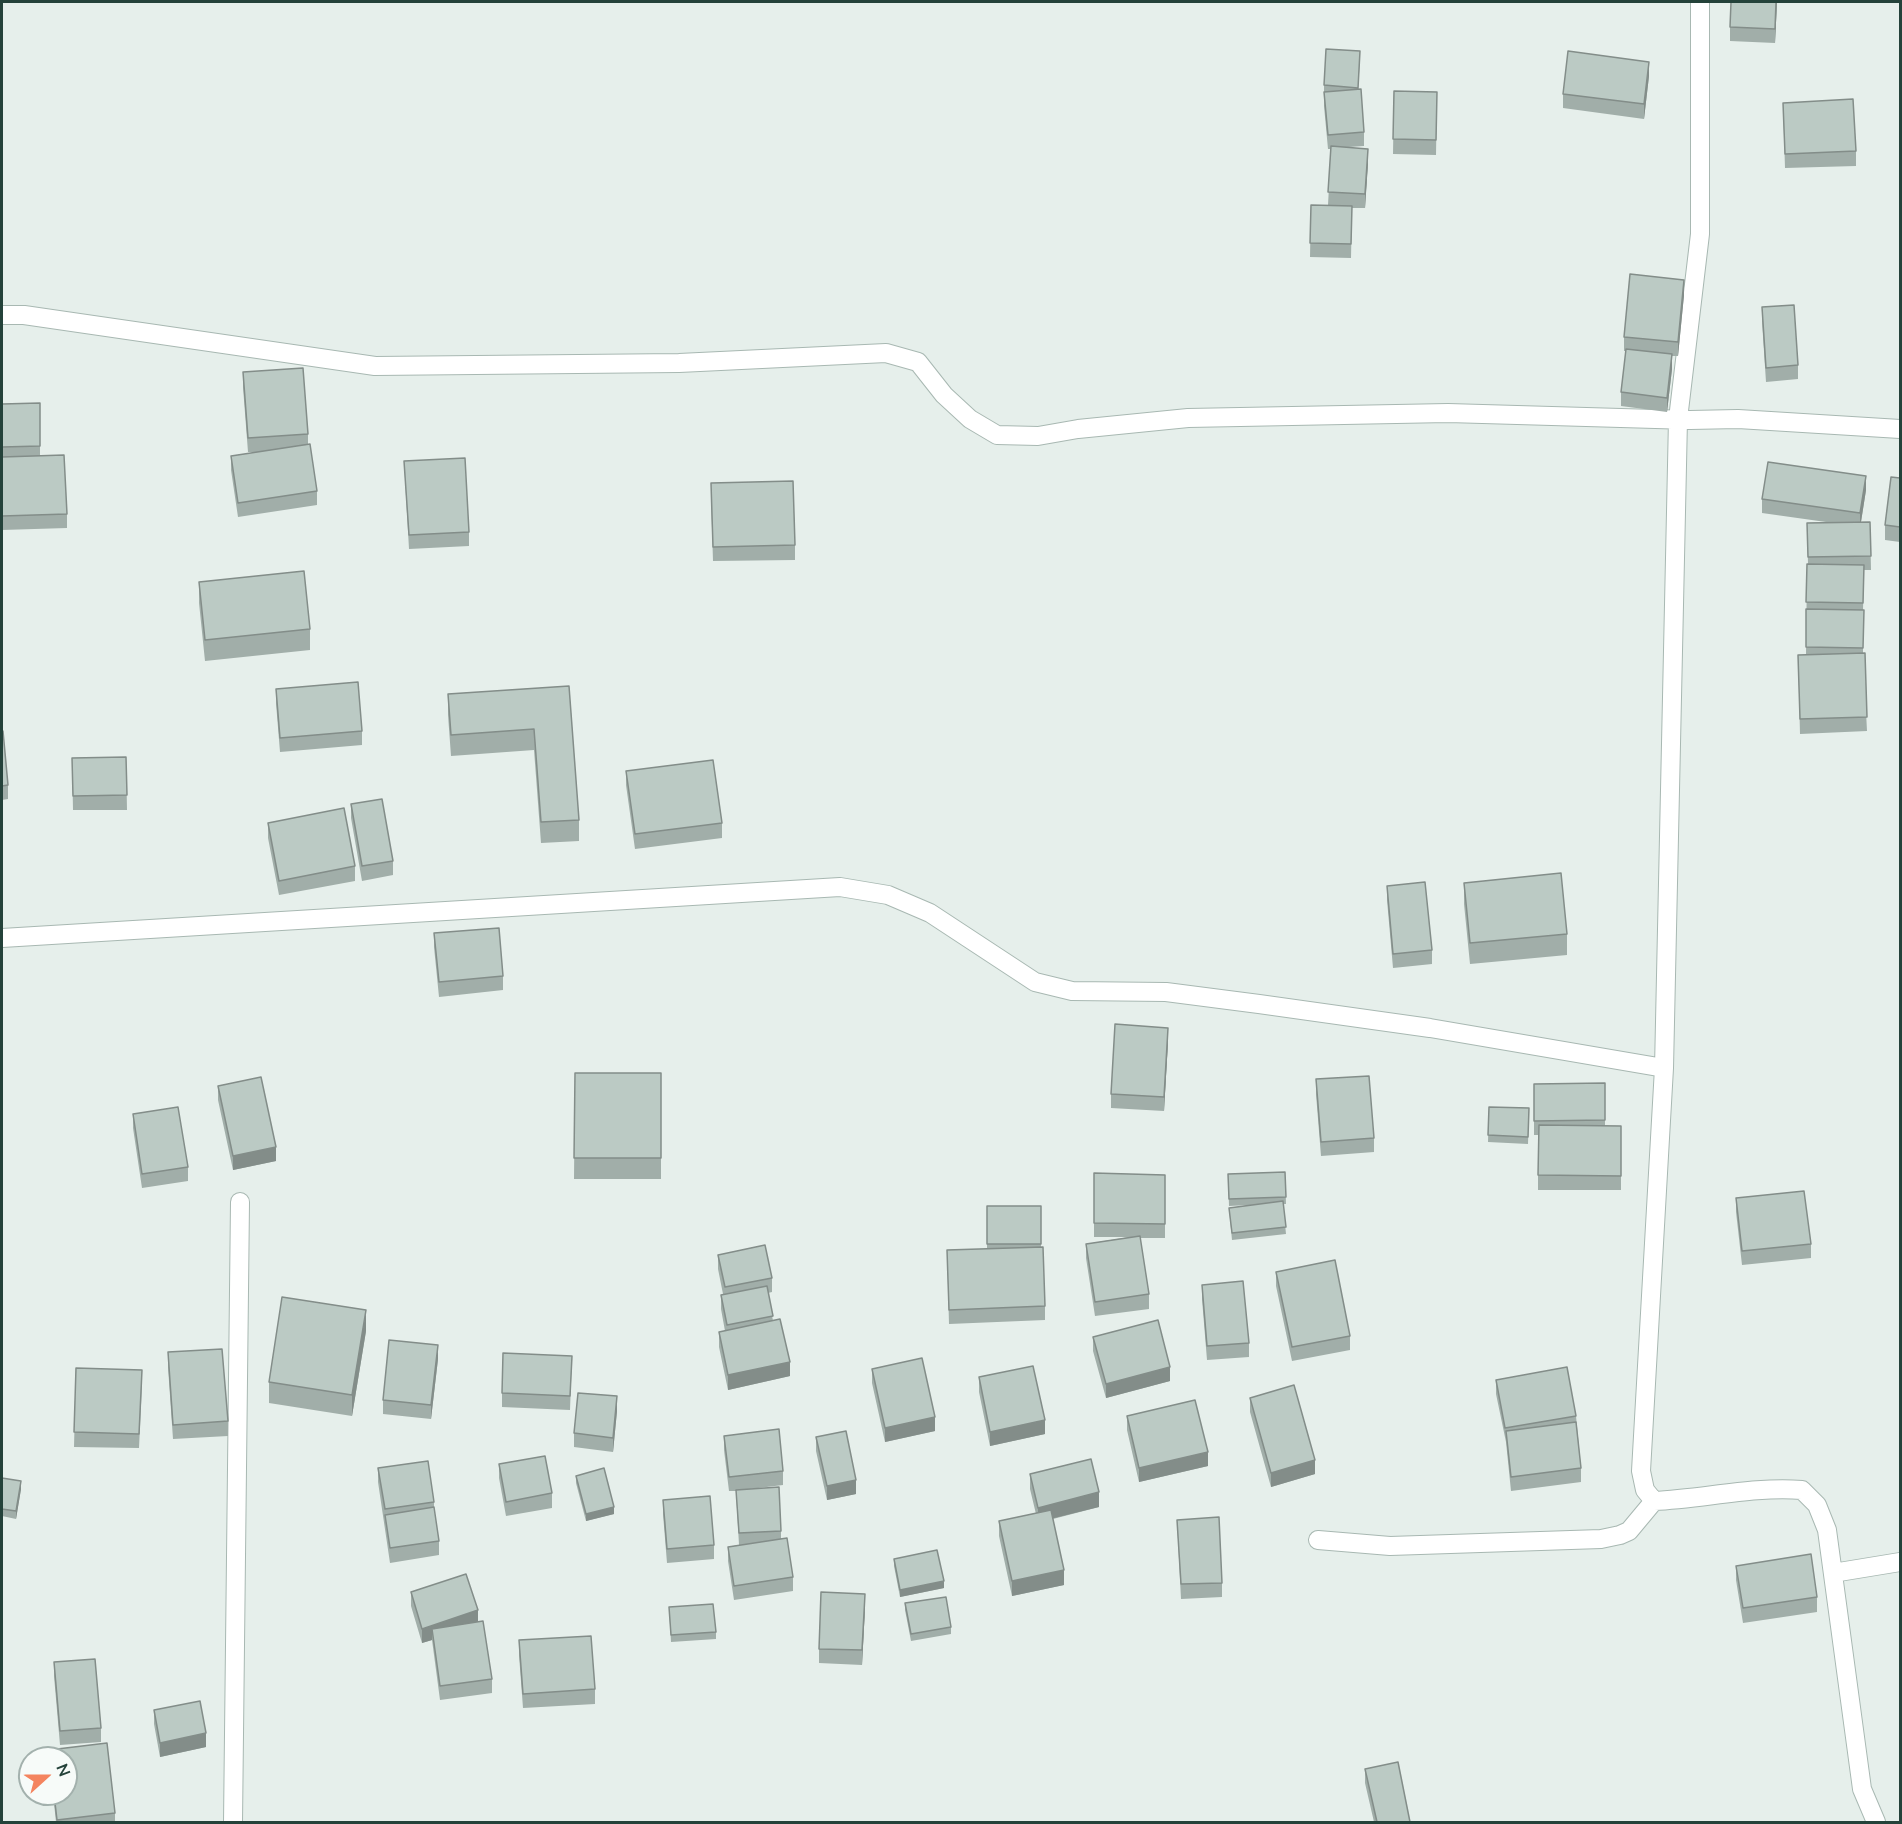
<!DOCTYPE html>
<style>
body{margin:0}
#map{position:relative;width:1902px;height:1824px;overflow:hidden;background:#e6efeb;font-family:"Nunito Sans",sans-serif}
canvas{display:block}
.frame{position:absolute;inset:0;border:3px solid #24423a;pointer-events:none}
.north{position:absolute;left:18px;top:1746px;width:60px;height:60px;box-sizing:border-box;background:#f7fbf9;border:2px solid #a3b1ad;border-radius:50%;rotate:69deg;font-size:16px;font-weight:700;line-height:24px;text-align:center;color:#24423a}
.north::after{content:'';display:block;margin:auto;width:21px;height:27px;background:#f4845f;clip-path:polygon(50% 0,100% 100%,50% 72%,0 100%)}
</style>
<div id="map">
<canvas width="1902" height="1824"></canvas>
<div class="frame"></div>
<div class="north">N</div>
</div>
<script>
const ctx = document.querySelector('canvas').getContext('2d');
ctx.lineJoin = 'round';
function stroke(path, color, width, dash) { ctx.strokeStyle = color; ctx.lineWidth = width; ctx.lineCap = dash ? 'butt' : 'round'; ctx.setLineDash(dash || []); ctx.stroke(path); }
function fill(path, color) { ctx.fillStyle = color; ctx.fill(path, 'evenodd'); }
const minor = new Path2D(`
 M 1700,2 L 1700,234 L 1678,419 L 1664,1068 L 1641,1471 L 1645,1490 L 1654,1501 C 1703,1499 1753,1486 1802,1490 L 1817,1505 L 1827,1530 L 1862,1789 L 1876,1822
 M 2,315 L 24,315 L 375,366 L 679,363 L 886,353 L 918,362 L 944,395 L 970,419 L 997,435 L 1038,436 L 1078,429 L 1188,418 L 1448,413 L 1690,420 L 1738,419 L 1900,429
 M 2,938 L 840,887 L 888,895 L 930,913 L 1035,982 L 1072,991 L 1166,992 L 1259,1004 L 1430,1028 L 1664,1068
 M 1318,1540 L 1390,1546 L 1601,1539 L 1620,1535 L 1629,1531 L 1654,1501
 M 1833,1573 L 1900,1562
 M 233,1822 L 240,1202`);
const wall = new Path2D(`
 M 1777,2 L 1775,43 L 1730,41 L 1730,27 Z
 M 1360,58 L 1358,90 L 1364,132 L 1364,146 L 1349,147 L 1368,163 L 1365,208 L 1352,208 L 1351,258 L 1310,257 L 1311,205 L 1328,205 L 1331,149 L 1328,149 L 1324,106 L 1324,85 Z
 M 1649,76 L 1644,119 L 1563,108 L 1563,94 Z
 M 1394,91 L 1437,92 L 1436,155 L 1393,154 Z
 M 1783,103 L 1856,151 L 1856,166 L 1785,168 Z
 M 1684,295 L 1678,356 L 1672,356 L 1672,369 L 1667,412 L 1621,406 L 1621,392 L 1626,351 L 1624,351 L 1624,337 Z
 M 1762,307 L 1798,365 L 1798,379 L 1766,382 L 1762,321 Z
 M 243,372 L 308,434 L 308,445 L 317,491 L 317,505 L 238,517 L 231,470 L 231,456 L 258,452 L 248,452 L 243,387 Z
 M 40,403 L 40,456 L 67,514 L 67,528 L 2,530 L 2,404 Z
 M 404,461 L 469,532 L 469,546 L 409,549 Z
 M 1900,478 L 1900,542 L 1885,540 L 1885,525 Z
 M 1866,490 L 1861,522 L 1870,522 L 1871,570 L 1864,570 L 1863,610 L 1863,653 L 1867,731 L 1800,734 L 1798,655 L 1806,655 L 1807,564 L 1808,564 L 1807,523 L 1826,522 L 1762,513 L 1762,499 Z
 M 711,497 L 795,545 L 795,560 L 713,561 Z
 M 199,582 L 310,629 L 310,650 L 205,661 L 199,603 Z
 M 569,686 L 579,820 L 579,841 L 541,843 L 534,750 L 451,756 L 448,715 L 448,694 Z
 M 276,689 L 362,731 L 362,745 L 280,752 L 276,703 Z
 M 2,731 L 8,785 L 8,799 L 2,800 Z
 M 126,757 L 127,810 L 73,810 L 72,758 Z
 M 626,771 L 722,823 L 722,838 L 635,849 L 626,785 Z
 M 351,804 L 393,861 L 393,875 L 362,881 L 351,818 Z
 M 268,823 L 355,866 L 355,881 L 279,895 L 268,838 Z
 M 1464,883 L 1567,934 L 1567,955 L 1470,964 L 1464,904 Z
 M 1387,886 L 1432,950 L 1432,964 L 1393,968 L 1387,900 Z
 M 434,933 L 503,976 L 503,990 L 439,997 L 434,947 Z
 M 1168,1042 L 1164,1111 L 1111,1108 L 1111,1094 Z
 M 575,1073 L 661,1073 L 661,1179 L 574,1179 Z
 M 1316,1079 L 1374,1138 L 1374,1152 L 1321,1156 L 1316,1094 Z
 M 1605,1083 L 1605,1126 L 1621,1126 L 1621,1190 L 1538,1190 L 1538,1135 L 1534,1135 L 1534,1084 Z
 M 218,1086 L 276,1161 L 233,1170 L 218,1100 Z
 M 1489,1107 L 1529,1108 L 1528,1144 L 1488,1142 Z
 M 133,1114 L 188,1167 L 188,1181 L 142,1188 L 133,1128 Z
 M 1285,1172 L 1286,1204 L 1283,1204 L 1286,1234 L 1232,1240 L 1229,1208 L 1249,1205 L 1229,1206 L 1228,1174 Z
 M 1094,1173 L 1165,1175 L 1165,1238 L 1140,1238 L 1149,1294 L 1149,1309 L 1095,1316 L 1086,1258 L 1086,1244 L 1129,1237 L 1094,1237 Z
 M 1736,1198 L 1811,1244 L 1811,1258 L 1742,1265 L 1736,1212 Z
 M 987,1206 L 1041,1206 L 1041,1247 L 1045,1306 L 1045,1320 L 949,1324 L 947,1250 L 987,1249 Z
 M 718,1255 L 772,1278 L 772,1292 L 768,1293 L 773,1321 L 790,1376 L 728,1390 L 719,1347 L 719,1332 L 725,1331 L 721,1309 L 721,1295 L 723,1294 L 718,1269 Z
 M 1276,1272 L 1350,1336 L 1350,1350 L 1292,1361 L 1276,1286 Z
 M 1202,1285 L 1249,1343 L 1249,1357 L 1207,1360 L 1202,1299 Z
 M 366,1331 L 352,1416 L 269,1403 L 269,1382 Z
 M 1093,1337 L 1170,1381 L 1106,1398 L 1093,1351 Z
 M 168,1352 L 228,1421 L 228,1436 L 173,1439 L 168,1367 Z
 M 572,1356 L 570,1410 L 502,1407 L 502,1393 Z
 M 438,1359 L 431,1419 L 383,1414 L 383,1400 Z
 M 76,1368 L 142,1384 L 139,1448 L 74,1447 Z
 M 872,1369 L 935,1431 L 885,1442 L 872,1383 Z
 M 979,1377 L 1045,1434 L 990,1446 L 979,1392 Z
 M 1496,1380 L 1576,1416 L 1581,1468 L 1581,1482 L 1511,1491 L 1506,1442 L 1496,1394 Z
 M 1250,1398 L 1315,1474 L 1271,1487 L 1250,1412 Z
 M 617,1411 L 613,1452 L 574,1447 L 574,1433 Z
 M 1127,1416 L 1208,1466 L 1139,1482 L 1127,1430 Z
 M 724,1436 L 783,1471 L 783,1485 L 750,1489 L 781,1531 L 781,1539 L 793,1577 L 793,1591 L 734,1600 L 728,1561 L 728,1547 L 739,1545 L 736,1491 L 729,1491 L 724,1450 Z
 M 816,1437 L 856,1494 L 827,1500 L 816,1451 Z
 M 499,1464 L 552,1493 L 552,1508 L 506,1516 L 499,1478 Z
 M 378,1468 L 434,1502 L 434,1510 L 439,1541 L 439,1555 L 390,1563 L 378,1482 Z
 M 1030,1474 L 1099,1507 L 1053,1519 L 1064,1585 L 1012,1596 L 999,1536 L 999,1521 L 1036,1514 L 1030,1489 Z
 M 576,1476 L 614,1514 L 586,1521 L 576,1483 Z
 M 2,1478 L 21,1489 L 16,1519 L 2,1516 Z
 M 663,1500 L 714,1545 L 714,1559 L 667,1563 L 663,1514 Z
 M 1177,1520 L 1222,1583 L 1222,1597 L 1181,1599 Z
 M 894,1559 L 944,1588 L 900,1597 L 894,1566 Z
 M 1736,1566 L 1817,1597 L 1817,1612 L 1743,1623 L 1736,1580 Z
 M 411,1592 L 478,1622 L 492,1679 L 492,1693 L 440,1700 L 432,1640 L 422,1643 L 411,1606 Z
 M 905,1603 L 951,1627 L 951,1634 L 911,1641 L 905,1610 Z
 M 669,1607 L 716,1632 L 716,1639 L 671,1642 Z
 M 865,1608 L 862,1665 L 819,1663 L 819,1649 Z
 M 519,1640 L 595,1689 L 595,1704 L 523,1708 L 519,1655 Z
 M 54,1662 L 101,1728 L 101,1742 L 60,1745 L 54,1676 Z
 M 154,1710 L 206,1747 L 160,1757 L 154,1724 Z
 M 107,1743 L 115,1813 L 115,1822 L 56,1822 L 53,1794 L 66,1794 L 66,1758 L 49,1758 L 49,1750 Z
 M 1365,1769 L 1410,1822 L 1374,1822 L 1365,1783 Z`);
const shadedWall = new Path2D(`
 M 1776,2 L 1777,2 L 1775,43 L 1775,29 Z
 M 1649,62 L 1649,76 L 1644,119 L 1644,104 Z
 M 1368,149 L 1368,163 L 1365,208 L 1365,194 Z
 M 1684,280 L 1684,295 L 1678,356 L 1678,342 Z
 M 1672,354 L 1672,369 L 1667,412 L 1667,398 Z
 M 1866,476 L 1866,490 L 1860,528 L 1860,513 Z
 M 1168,1028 L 1168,1042 L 1164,1111 L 1164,1097 Z
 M 276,1147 L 276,1161 L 233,1170 L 233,1156 Z
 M 366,1310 L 366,1331 L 352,1416 L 352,1395 Z
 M 438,1345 L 438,1359 L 431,1419 L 431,1405 Z
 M 790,1362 L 790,1376 L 728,1390 L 728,1375 Z
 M 1170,1367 L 1170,1381 L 1106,1398 L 1106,1384 Z
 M 617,1396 L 617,1411 L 613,1452 L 613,1438 Z
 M 935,1417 L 935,1431 L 885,1442 L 885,1428 Z
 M 1045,1420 L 1045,1434 L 990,1446 L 990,1432 Z
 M 1208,1452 L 1208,1466 L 1139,1482 L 1139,1468 Z
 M 1315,1460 L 1315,1474 L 1271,1487 L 1271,1473 Z
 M 856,1480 L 856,1494 L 827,1500 L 827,1486 Z
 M 21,1481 L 21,1489 L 16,1519 L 16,1511 Z
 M 1099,1492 L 1099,1507 L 1038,1522 L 1038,1508 Z
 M 614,1507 L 614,1514 L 586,1521 L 586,1514 Z
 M 1064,1570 L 1064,1585 L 1012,1596 L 1012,1581 Z
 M 944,1581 L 944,1588 L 900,1597 L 900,1590 Z
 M 865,1594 L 865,1608 L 862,1665 L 862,1650 Z
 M 478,1610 L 478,1624 L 432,1629 L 432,1640 L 422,1643 L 422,1629 Z
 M 206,1733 L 206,1747 L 160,1757 L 160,1743 Z`);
const building = new Path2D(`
 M 1731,2 L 1776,2 L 1775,29 L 1730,27 Z
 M 1326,49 L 1360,51 L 1358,88 L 1324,85 Z
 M 1568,51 L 1649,62 L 1644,104 L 1563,94 Z
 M 1361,89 L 1364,132 L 1328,135 L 1324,92 Z
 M 1394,91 L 1437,92 L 1436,140 L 1393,139 Z
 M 1853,99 L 1856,151 L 1785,154 L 1783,103 Z
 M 1331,146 L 1368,149 L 1365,194 L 1328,192 Z
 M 1311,205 L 1352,206 L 1351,244 L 1310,243 Z
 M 1630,274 L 1684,280 L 1678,342 L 1624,337 Z
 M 1794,305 L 1798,365 L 1766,368 L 1762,307 Z
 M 1626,349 L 1672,354 L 1667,398 L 1621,392 Z
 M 303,368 L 308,434 L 248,438 L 243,372 Z
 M 40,403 L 40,446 L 2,447 L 2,404 Z
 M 310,444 L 317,491 L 238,503 L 231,456 Z
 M 64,455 L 67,514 L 2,516 L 2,457 Z
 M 465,458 L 469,532 L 409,535 L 404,461 Z
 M 1768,462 L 1866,476 L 1860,513 L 1762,499 Z
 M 1891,477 L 1900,478 L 1900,527 L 1885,525 Z
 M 793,481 L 795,545 L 713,547 L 711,483 Z
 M 1870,522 L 1871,556 L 1808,557 L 1807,523 Z
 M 1807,564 L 1864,565 L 1863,603 L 1806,602 Z
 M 304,571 L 310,629 L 205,640 L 199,582 Z
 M 1806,609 L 1864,610 L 1863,648 L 1806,647 Z
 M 1865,653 L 1867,717 L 1800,719 L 1798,655 Z
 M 358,682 L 362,731 L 280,738 L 276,689 Z
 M 569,686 L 579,820 L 541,822 L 534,729 L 451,735 L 448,694 Z
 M 2,731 L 3,731 L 8,785 L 2,786 Z
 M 126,757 L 127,795 L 73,796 L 72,758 Z
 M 713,760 L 722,823 L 635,834 L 626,771 Z
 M 382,799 L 393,861 L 362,866 L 351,804 Z
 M 344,808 L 355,866 L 279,881 L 268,823 Z
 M 1561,873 L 1567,934 L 1470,943 L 1464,883 Z
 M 1425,882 L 1432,950 L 1393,954 L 1387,886 Z
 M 499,928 L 503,976 L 439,982 L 434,933 Z
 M 1115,1024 L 1168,1028 L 1164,1097 L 1111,1094 Z
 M 575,1073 L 661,1073 L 661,1158 L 574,1158 Z
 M 1369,1076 L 1374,1138 L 1321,1142 L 1316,1079 Z
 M 261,1077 L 276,1147 L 233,1156 L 218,1086 Z
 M 1605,1083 L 1605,1120 L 1534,1121 L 1534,1084 Z
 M 178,1107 L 188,1167 L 142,1174 L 133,1114 Z
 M 1489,1107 L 1529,1108 L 1528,1137 L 1488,1135 Z
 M 1539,1125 L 1621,1126 L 1621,1176 L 1538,1175 Z
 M 1285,1172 L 1286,1197 L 1229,1199 L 1228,1174 Z
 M 1094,1173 L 1165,1175 L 1165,1224 L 1094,1223 Z
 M 1804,1191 L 1811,1244 L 1742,1251 L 1736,1198 Z
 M 1283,1201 L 1286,1227 L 1232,1233 L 1229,1208 Z
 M 987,1206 L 1041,1206 L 1041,1244 L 987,1244 Z
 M 1140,1236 L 1149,1294 L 1095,1302 L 1086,1244 Z
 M 765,1245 L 772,1278 L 725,1287 L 718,1255 Z
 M 1043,1247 L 1045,1306 L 949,1310 L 947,1250 Z
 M 1335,1260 L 1350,1336 L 1292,1347 L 1276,1272 Z
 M 1243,1281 L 1249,1343 L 1207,1346 L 1202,1285 Z
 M 767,1286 L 773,1316 L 727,1325 L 721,1295 Z
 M 282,1297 L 366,1310 L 352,1395 L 269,1382 Z
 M 780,1319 L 790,1362 L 728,1375 L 719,1332 Z
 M 1158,1320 L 1170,1367 L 1106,1384 L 1093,1337 Z
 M 389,1340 L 438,1345 L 431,1405 L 383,1400 Z
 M 222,1349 L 228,1421 L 173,1425 L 168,1352 Z
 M 503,1353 L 572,1356 L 570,1396 L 502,1393 Z
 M 922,1358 L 935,1417 L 885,1428 L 872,1369 Z
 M 1033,1366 L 1045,1420 L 990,1432 L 979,1377 Z
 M 1567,1367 L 1576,1416 L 1505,1428 L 1496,1380 Z
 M 76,1368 L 142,1370 L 139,1434 L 74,1432 Z
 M 1294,1385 L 1315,1460 L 1271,1473 L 1250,1398 Z
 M 578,1393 L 617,1396 L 613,1438 L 574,1433 Z
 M 1195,1400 L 1208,1452 L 1139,1468 L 1127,1416 Z
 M 1576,1422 L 1581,1468 L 1511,1477 L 1506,1431 Z
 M 779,1429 L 783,1471 L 729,1477 L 724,1436 Z
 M 846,1431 L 856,1480 L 827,1486 L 816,1437 Z
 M 545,1456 L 552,1493 L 506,1502 L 499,1464 Z
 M 1091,1459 L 1099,1492 L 1038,1508 L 1030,1474 Z
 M 428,1461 L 434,1502 L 385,1509 L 378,1468 Z
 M 604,1468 L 614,1507 L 586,1514 L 576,1476 Z
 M 2,1478 L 21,1481 L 16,1511 L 2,1509 Z
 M 779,1487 L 781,1531 L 739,1533 L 736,1490 Z
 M 710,1496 L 714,1545 L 667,1549 L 663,1500 Z
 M 434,1507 L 439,1541 L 390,1548 L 385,1515 Z
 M 1051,1510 L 1064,1570 L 1012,1581 L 999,1521 Z
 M 1219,1517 L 1222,1583 L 1181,1584 L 1177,1520 Z
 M 787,1538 L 793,1577 L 734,1586 L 728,1547 Z
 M 937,1550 L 944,1581 L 900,1590 L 894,1559 Z
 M 1811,1554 L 1817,1597 L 1743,1608 L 1736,1566 Z
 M 466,1574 L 478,1610 L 422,1629 L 411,1592 Z
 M 821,1592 L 865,1594 L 862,1650 L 819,1649 Z
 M 946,1597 L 951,1627 L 911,1634 L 905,1603 Z
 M 713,1604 L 716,1632 L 671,1635 L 669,1607 Z
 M 483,1621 L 492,1679 L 440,1686 L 432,1629 Z
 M 591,1636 L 595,1689 L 523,1694 L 519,1640 Z
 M 95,1659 L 101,1728 L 60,1731 L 54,1662 Z
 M 200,1701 L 206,1733 L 160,1743 L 154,1710 Z
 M 107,1743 L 115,1813 L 57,1820 L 54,1794 L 66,1794 L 66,1758 L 50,1758 L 49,1750 Z
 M 1398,1762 L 1410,1822 L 1377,1822 L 1365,1769 Z`);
stroke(minor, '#a8b8b2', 20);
stroke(minor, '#fff', 18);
fill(wall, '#a1aea9');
fill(shadedWall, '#838d89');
fill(building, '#bbcac4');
stroke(building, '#838d89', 1.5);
</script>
